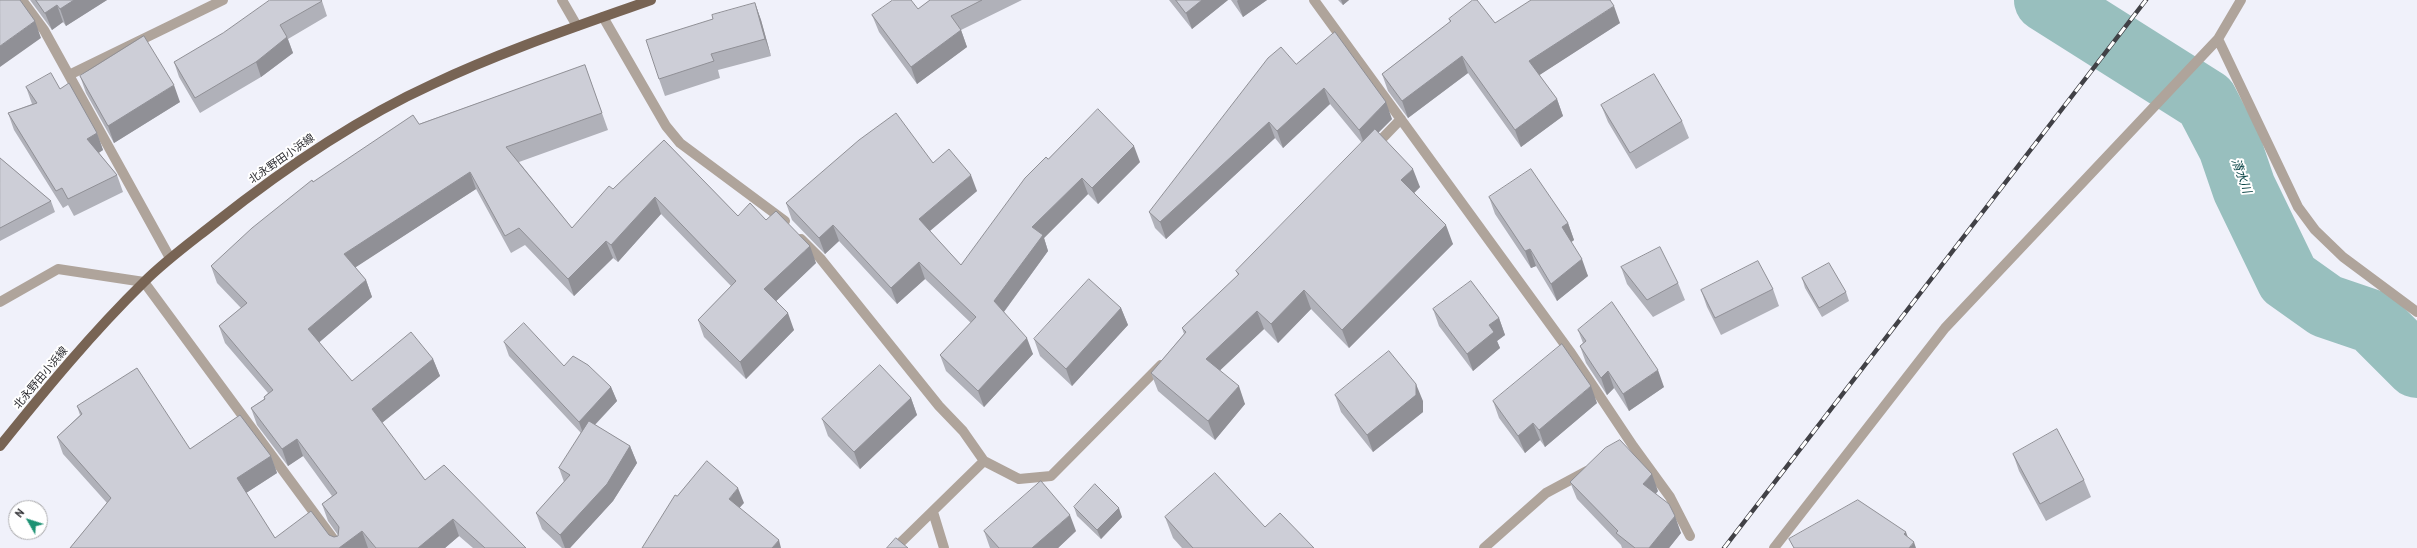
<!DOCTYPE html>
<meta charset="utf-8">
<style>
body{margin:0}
#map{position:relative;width:2417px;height:548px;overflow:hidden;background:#f0f1fa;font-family:"PT Sans",sans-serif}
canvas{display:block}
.north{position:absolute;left:8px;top:500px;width:40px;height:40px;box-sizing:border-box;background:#fff;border:1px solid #ababad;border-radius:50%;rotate:309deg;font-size:11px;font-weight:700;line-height:16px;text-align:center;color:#2d2d31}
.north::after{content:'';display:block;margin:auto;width:14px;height:18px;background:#1c9173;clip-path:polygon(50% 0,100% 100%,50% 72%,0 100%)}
</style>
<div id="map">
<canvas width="2417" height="548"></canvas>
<div class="north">N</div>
</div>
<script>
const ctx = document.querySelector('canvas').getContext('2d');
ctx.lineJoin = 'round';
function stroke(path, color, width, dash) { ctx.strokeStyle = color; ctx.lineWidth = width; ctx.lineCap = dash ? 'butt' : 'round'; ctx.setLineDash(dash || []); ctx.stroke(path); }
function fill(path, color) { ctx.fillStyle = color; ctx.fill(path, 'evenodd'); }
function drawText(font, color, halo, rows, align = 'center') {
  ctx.font = font + ' "PT Sans","Noto Sans JP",sans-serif'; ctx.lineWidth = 4; ctx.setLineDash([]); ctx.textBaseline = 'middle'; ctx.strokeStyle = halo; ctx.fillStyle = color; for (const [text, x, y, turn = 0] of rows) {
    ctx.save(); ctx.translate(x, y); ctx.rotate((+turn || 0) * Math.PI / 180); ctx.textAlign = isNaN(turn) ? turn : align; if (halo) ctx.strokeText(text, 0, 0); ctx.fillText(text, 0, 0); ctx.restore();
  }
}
const river = new Path2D(`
 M 2046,0 L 2206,101 L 2230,147 L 2244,188 L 2288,279 L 2326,306 L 2373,322 L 2417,366`);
const minor = new Path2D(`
 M 22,0 L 44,30 L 170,258
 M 562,0 L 577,26
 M 1314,0 L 1571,353 L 1633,446 L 1670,497 L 1690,536
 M 603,17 L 666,126 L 680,143 L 785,221
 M 2218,39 L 2298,207 L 2315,230 L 2343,257 L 2417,312
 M 69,75 L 223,0
 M 1373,148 L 1401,119
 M 801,239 L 820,258 L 939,406 L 963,431 L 984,461 L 1019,479 L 1051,476 L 1161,365
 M 0,302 L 58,269 L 144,282 L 340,548
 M 933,512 L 944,548
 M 895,548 L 984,461
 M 1484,548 L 1546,493 L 1587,471
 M 1774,548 L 1945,328 L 2218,39 L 2241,0`);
const major = new Path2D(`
 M 0,446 C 46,389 92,333 144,282 C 166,260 191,242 215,223 C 283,169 354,120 433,84 C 503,51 578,26 651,0`);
const rail = new Path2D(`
 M 1724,548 L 2146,0`);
const wall = new Path2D(`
 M 30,0 L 107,0 L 66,26 L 63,22 L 52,30 Z
 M 930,0 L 1022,0 L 961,30 L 967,47 L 917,84 L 879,32 L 872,15 L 918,9 Z
 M 1169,0 L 1228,0 L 1192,29 Z
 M 1231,0 L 1267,0 L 1243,17 Z
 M 1338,0 L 1349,0 L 1343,5 Z
 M 322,1 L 327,16 L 288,39 L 293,53 L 261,77 L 200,113 L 179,77 L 174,62 Z
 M 755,3 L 761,20 L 771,56 L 718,70 L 720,78 L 665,96 L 659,79 L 713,19 Z
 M 1449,19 L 1495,23 L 1620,23 L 1539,75 L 1557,99 L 1563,116 L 1521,147 L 1468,73 L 1408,118 L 1388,91 L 1382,74 L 1450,22 Z
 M 1296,64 L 1392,119 L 1378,133 L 1420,187 L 1414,193 L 1453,244 L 1349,348 L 1311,309 L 1278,343 L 1264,329 L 1220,370 L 1245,404 L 1215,440 L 1158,391 L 1151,373 L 1184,334 L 1182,328 L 1238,275 L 1236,271 L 1362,143 L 1330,104 L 1283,148 L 1275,138 L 1166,239 L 1155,228 L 1149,212 Z
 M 585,65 L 608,130 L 519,162 L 572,228 L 664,140 L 738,216 L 766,220 L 816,263 L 776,301 L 794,330 L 746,379 L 704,337 L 698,320 L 731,286 L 661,214 L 618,262 L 613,258 L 574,296 L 525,245 L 511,253 L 476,189 L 355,267 L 366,280 L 372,297 L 319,342 L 352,381 L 433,359 L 440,376 L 382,423 L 425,480 L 526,548 L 473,548 L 459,536 L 445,548 L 70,548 L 107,503 L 63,454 L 57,437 L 80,415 L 77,406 L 190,449 L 271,456 L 277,473 L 246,493 L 275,538 L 329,535 L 334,537 L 338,536 L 338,535 L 328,521 L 322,504 L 332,496 L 303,456 L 288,466 L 257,425 L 251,408 L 264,399 L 264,397 L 268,393 L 225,343 L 219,326 L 241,308 L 217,283 L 211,266 L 313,182 L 419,124 Z
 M 80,76 L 180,102 L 114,143 L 86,93 Z
 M 26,87 L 60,89 L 97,133 L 103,150 L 99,153 L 117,175 L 123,192 L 74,216 L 68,205 L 63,208 L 14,130 L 8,113 L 32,104 Z
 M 1601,105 L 1682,121 L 1689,138 L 1636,169 L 1608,122 Z
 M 0,158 L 51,201 L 55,212 L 0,241 Z
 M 1048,159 L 1140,162 L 1098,204 L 1088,194 L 1044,238 L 1048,251 L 1004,312 L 1033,354 L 984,407 L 946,371 L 940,355 L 971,323 L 925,279 L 897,304 L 839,241 L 825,254 L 792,220 L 786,203 L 933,163 L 977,191 L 930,231 L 961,265 Z
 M 1489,197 L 1568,223 L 1574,240 L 1571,242 L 1588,276 L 1557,301 L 1536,266 L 1531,268 L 1495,214 Z
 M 1621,267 L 1678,283 L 1685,300 L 1653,317 L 1627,284 Z
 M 1802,278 L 1846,292 L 1849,301 L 1822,317 L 1805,288 Z
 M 1773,289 L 1779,306 L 1721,335 L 1707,307 L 1701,290 Z
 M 1121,308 L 1128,325 L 1072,386 L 1040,356 L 1034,339 Z
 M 1433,309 L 1499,318 L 1505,335 L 1497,341 L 1500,348 L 1473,371 L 1439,326 Z
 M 1578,330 L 1664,387 L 1629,411 L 1614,388 L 1607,395 L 1586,363 L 1580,346 L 1583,343 Z
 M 504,342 L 564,366 L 611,387 L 617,401 L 595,425 L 630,446 L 637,463 L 613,501 L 570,548 L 562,548 L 542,529 L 536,513 L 564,482 L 559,468 L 581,433 L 509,356 Z
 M 1335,395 L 1423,401 L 1423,412 L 1373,452 L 1341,412 Z
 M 911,398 L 917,415 L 860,469 L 828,436 L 822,419 Z
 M 1493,401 L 1597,403 L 1545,447 L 1540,440 L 1525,453 L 1499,418 Z
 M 2013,454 L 2084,480 L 2091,497 L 2046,521 L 2019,471 Z
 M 1570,482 L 1658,491 L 1656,494 L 1681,533 L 1669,548 L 1622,548 L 1621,545 L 1577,499 Z
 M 1074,507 L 1122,517 L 1101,539 L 1077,516 Z
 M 1165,517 L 1265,527 L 1314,548 L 1182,548 L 1173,538 Z
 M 984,531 L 1076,531 L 1058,548 L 990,548 Z`);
const shadedWall = new Path2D(`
 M 74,0 L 107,0 L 66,26 L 60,9 Z
 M 1202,0 L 1228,0 L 1192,29 L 1186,13 Z
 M 1238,0 L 1267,0 L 1243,17 L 1237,1 Z
 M 1341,0 L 1349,0 L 1343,5 Z
 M 755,3 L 761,20 L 771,56 L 765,39 Z
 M 57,5 L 63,22 L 52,30 L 45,13 Z
 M 1614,6 L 1620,23 L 1535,78 L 1529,61 Z
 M 35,21 L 41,38 L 0,67 L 0,46 Z
 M 961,30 L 967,47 L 917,84 L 911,67 Z
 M 287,37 L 293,53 L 261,77 L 256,62 Z
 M 1462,56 L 1468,73 L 1408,118 L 1402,101 Z
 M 174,85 L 180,102 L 114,143 L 108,126 Z
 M 1324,88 L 1330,104 L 1283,148 L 1277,131 Z
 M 1557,99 L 1563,116 L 1521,147 L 1515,130 Z
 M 1386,102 L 1392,119 L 1365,146 L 1359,130 Z
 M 1269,122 L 1275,138 L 1166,239 L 1160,222 Z
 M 97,133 L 103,150 L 93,156 L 87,139 Z
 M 1134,146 L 1140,162 L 1098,204 L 1092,188 Z
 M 1413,169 L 1420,187 L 1408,199 L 1401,180 Z
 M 470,172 L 476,189 L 350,271 L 344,254 Z
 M 971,175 L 977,191 L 925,235 L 919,219 Z
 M 1082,178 L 1088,194 L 1044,238 L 1048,251 L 1000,317 L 994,301 L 1032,227 Z
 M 655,197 L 661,214 L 618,262 L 611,245 Z
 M 1568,223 L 1574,240 L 1569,244 L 1562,227 Z
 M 833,225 L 839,241 L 825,254 L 819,238 Z
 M 1446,225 L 1453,244 L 1349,348 L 1342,330 Z
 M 606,241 L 613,258 L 574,296 L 568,279 Z
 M 810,246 L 816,263 L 770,307 L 764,289 Z
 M 1530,249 L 1536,266 L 1531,268 L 1525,251 Z
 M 1582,259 L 1588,276 L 1557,301 L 1551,284 Z
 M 919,262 L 925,279 L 897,304 L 891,288 Z
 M 366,280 L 372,297 L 315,346 L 308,329 Z
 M 1304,290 L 1311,309 L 1278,343 L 1271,324 Z
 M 1121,308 L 1128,325 L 1072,386 L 1066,369 Z
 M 1257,311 L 1264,329 L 1213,377 L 1206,359 Z
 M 788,313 L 794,330 L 746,379 L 740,362 Z
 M 1499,318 L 1505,335 L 1497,341 L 1500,348 L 1473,371 L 1467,354 L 1489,325 Z
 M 1027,338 L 1033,354 L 984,407 L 978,391 Z
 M 433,359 L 440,376 L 378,426 L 372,409 Z
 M 1658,370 L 1664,387 L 1629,411 L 1623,394 Z
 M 1608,371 L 1614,388 L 1607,395 L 1601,378 Z
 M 1416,384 L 1423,401 L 1423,412 L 1373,452 L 1367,435 Z
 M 1239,386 L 1245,404 L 1215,440 L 1208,421 Z
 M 1591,386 L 1597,403 L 1545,447 L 1539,430 Z
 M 611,387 L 617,401 L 584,436 L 579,422 Z
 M 911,398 L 917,415 L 860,469 L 854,452 Z
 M 1533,423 L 1540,440 L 1525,453 L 1518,436 Z
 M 297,439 L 303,456 L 288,466 L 282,449 Z
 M 630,446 L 637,463 L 613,501 L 570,548 L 565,548 L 560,535 Z
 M 271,456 L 277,473 L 243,495 L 237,478 Z
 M 1652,474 L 1658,491 L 1649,500 L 1643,484 Z
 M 738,488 L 744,503 L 734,514 L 729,499 Z
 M 1119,508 L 1122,517 L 1101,539 L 1097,530 Z
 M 1070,515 L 1076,531 L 1058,548 L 1032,548 Z
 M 1675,516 L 1681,533 L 1669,548 L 1649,548 Z
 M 453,519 L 459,536 L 445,548 L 418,548 Z
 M 362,531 L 368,548 L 339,548 Z
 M 1906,532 L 1911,546 L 1914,542 L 1916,548 L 1909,548 L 1904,534 Z
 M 779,540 L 781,548 L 772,548 Z`);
const building = new Path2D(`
 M 0,0 L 20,0 L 35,21 L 0,46 Z
 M 36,0 L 74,0 L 60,9 L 57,5 L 45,13 Z
 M 270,0 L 321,0 L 322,1 L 280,25 L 287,37 L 256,62 L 195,98 L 174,62 L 223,33 Z
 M 893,0 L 911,0 L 918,9 L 930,0 L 982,0 L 951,16 L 961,30 L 911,67 L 872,15 Z
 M 1176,0 L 1202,0 L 1186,13 Z
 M 1473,0 L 1477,0 L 1495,23 L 1531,0 L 1610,0 L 1614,6 L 1529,61 L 1557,99 L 1515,130 L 1462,56 L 1402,101 L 1382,74 L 1451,21 L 1449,19 Z
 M 755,3 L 765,39 L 711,54 L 714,61 L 659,79 L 646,40 L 713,19 L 712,15 Z
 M 1335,32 L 1386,102 L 1359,130 L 1324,88 L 1277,131 L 1269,122 L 1160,222 L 1149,212 L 1268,58 L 1281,47 L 1296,64 Z
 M 144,36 L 174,85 L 108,126 L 80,76 Z
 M 585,65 L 602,113 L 506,147 L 572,228 L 609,186 L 613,189 L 664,140 L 738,216 L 750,203 L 766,220 L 776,211 L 810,246 L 764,289 L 788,313 L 740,362 L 698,320 L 736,281 L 655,197 L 611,245 L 606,241 L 568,279 L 519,228 L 505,236 L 470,172 L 344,254 L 366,280 L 308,329 L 352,381 L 411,332 L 433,359 L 372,409 L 425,480 L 444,465 L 526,548 L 485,548 L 453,519 L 418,548 L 376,548 L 362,531 L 339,548 L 70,548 L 111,498 L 57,437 L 82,414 L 77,406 L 137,368 L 190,449 L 240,415 L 271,456 L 237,478 L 275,538 L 311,511 L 329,535 L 334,537 L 338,536 L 339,527 L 322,504 L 337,493 L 297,439 L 282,449 L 251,408 L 265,399 L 264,397 L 273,390 L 219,326 L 247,303 L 211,266 L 252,228 L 312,180 L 313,182 L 413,115 L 419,124 Z
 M 51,73 L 60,89 L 69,83 L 97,133 L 87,139 L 117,175 L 68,199 L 62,188 L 56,191 L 8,113 L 37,103 L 26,87 Z
 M 1654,74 L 1682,121 L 1630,153 L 1601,105 Z
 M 1098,109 L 1134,146 L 1092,188 L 1082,178 L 1032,227 L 1043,235 L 994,301 L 1027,338 L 978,391 L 940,355 L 976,317 L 919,262 L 891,288 L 833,225 L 819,238 L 786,203 L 859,140 L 896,113 L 933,163 L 949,149 L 971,175 L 919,219 L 961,265 L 1025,178 L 1046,157 L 1048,159 Z
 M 1375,129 L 1413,169 L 1401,180 L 1446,225 L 1342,330 L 1304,290 L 1271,324 L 1257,311 L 1206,359 L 1239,386 L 1208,421 L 1151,373 L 1186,332 L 1182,328 L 1239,274 L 1236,271 Z
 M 0,158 L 51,201 L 0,228 Z
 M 1531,169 L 1568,223 L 1562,227 L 1582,259 L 1551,284 L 1530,249 L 1525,251 L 1489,197 Z
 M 1660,247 L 1678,283 L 1647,300 L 1621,267 Z
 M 1758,261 L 1773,289 L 1715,318 L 1701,290 Z
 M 1829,263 L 1846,292 L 1819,308 L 1802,278 Z
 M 1089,279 L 1121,308 L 1066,369 L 1034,339 Z
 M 1471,281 L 1499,318 L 1489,325 L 1494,332 L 1467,354 L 1433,309 Z
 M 1612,302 L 1658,370 L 1623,394 L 1608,371 L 1601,378 L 1580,346 L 1586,341 L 1578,330 Z
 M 524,323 L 564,366 L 573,356 L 588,365 L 611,387 L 579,422 L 504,342 Z
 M 1562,344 L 1591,386 L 1539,430 L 1533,423 L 1518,436 L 1493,401 Z
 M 1389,351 L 1416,384 L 1416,395 L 1367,435 L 1335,395 Z
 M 880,365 L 911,398 L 854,452 L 822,419 Z
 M 589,421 L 630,446 L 607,484 L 560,535 L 536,513 L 570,475 L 559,468 Z
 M 2057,429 L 2084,480 L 2040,504 L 2013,454 Z
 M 1620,440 L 1652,474 L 1643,484 L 1669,504 L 1675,516 L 1649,548 L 1635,548 L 1616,533 L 1618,531 L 1570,482 L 1605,448 Z
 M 707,461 L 738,488 L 729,499 L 779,540 L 772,548 L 642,548 L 675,495 L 677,496 Z
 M 1215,473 L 1265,527 L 1280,513 L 1314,548 L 1193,548 L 1165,517 Z
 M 1041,481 L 1070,515 L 1032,548 L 999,548 L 984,531 Z
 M 1095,484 L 1119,508 L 1097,530 L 1074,507 Z
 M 1858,500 L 1906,532 L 1904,534 L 1914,542 L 1909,548 L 1794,548 L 1789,539 Z
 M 896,538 L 908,548 L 887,548 Z`);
const streetNames = [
 ["北永野田小浜線",282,159,-35],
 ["北永野田小浜線",41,378,-50]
];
const waterNames = [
 ["清水川",2241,176,70]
];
stroke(river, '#98bfbe', 64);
stroke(minor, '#afa49b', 10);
stroke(major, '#786454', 10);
stroke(rail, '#414146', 4.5);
stroke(rail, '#fff', 3, [9]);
fill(wall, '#b0b1b9');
fill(shadedWall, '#909096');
fill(building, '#cdced7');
stroke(building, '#909096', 1);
drawText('11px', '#2d2d31', '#fff', streetNames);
drawText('italic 12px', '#0e4849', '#fff', waterNames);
</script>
